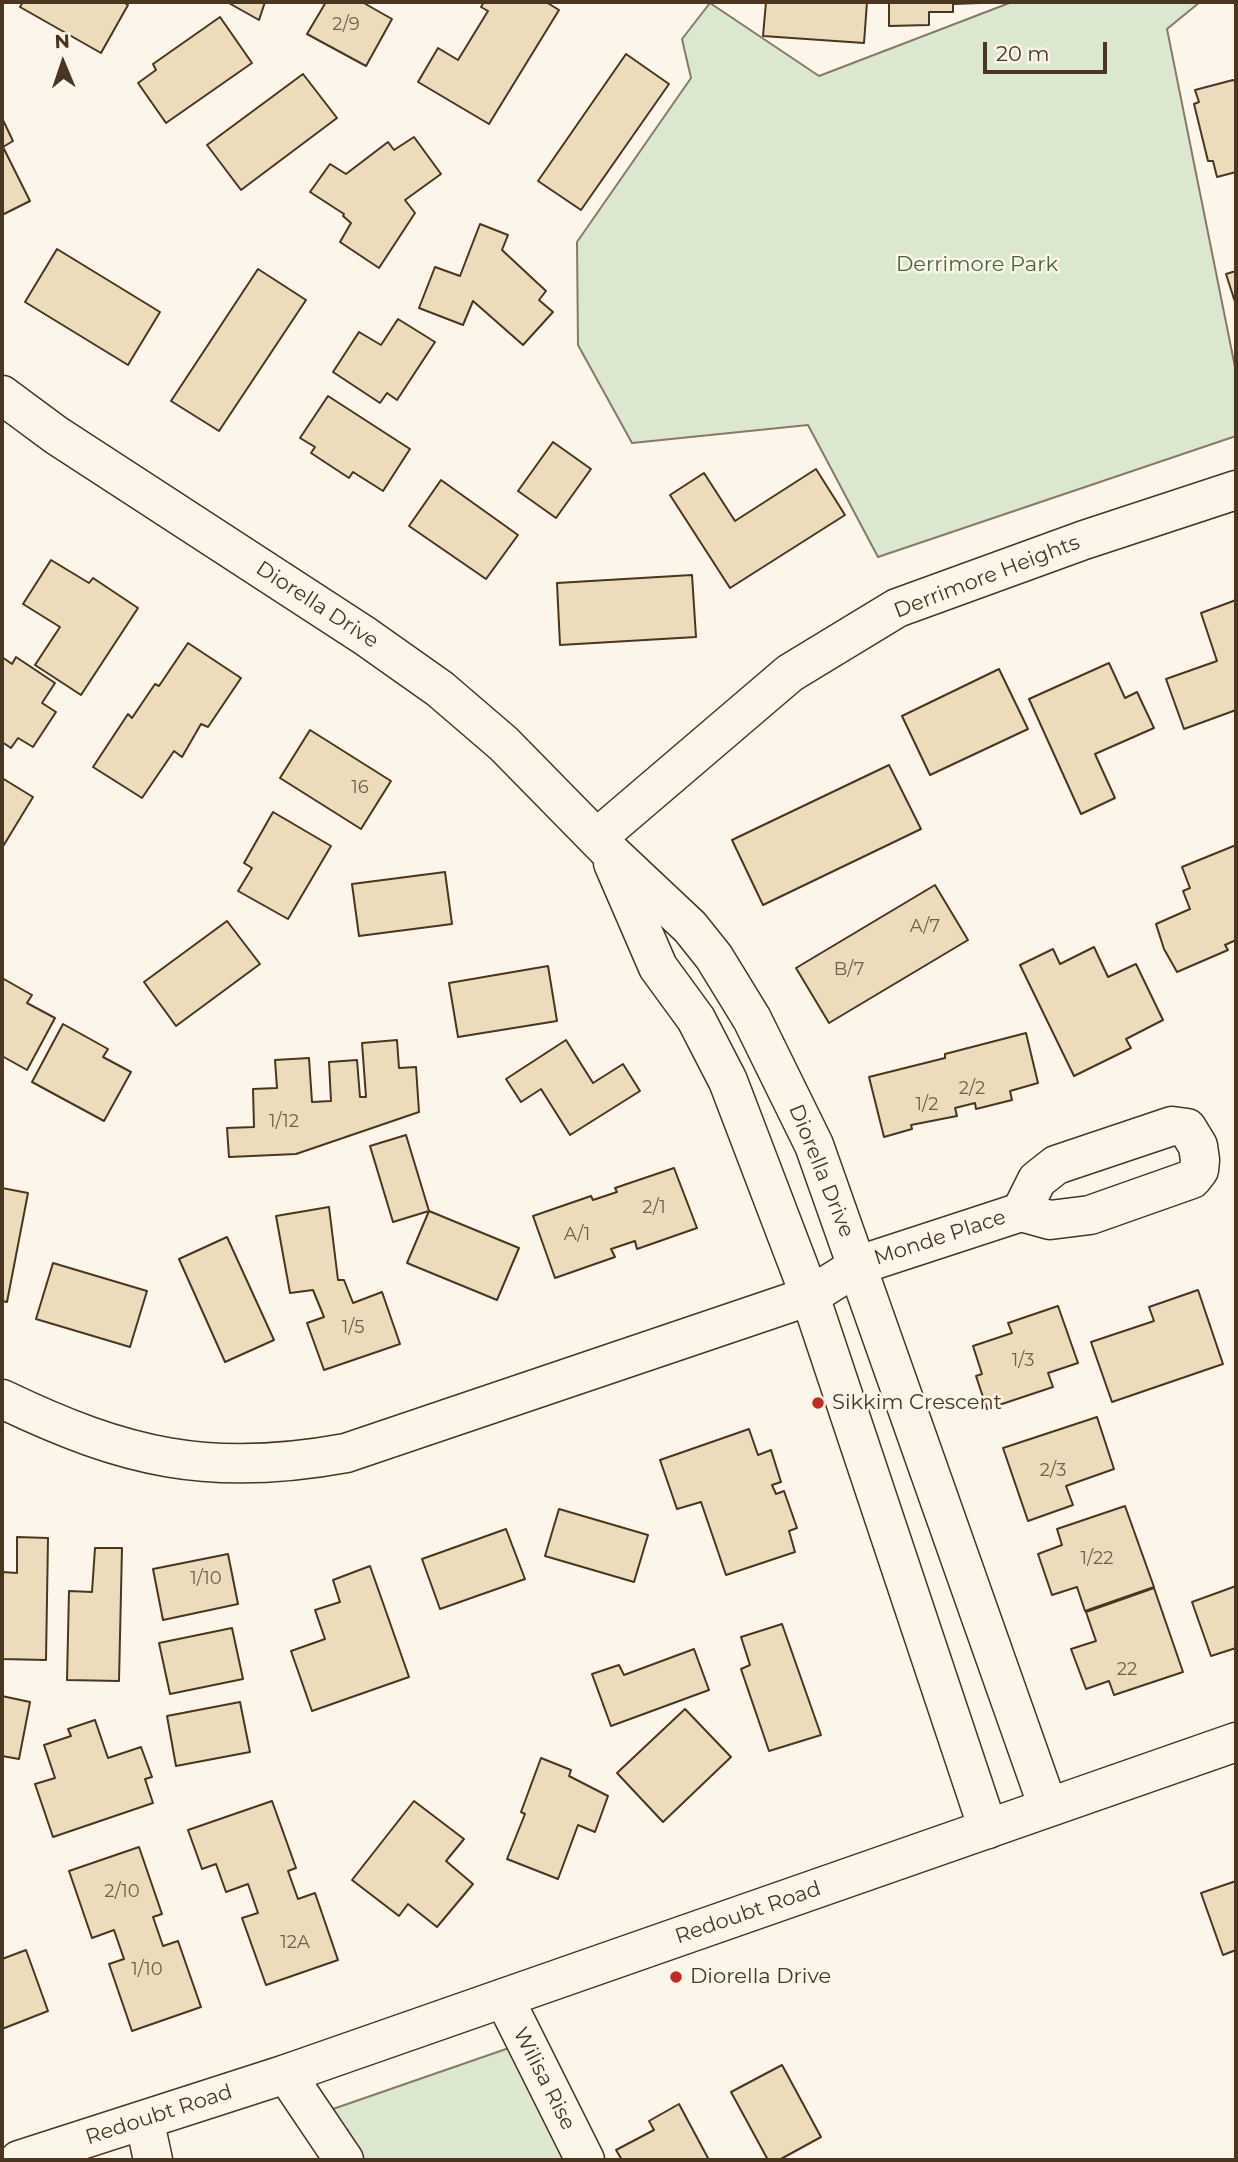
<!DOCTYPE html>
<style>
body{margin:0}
#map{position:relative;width:1238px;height:2162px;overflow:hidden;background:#fbf6e9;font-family:Montserrat,sans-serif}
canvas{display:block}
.frame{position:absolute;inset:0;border:4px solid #4a3520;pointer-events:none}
.north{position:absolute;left:28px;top:28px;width:70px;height:70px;-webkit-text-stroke:5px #fbf6e9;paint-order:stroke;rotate:358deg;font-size:19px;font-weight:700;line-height:28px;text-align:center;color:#4a3520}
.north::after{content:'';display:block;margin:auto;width:24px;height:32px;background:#4a3520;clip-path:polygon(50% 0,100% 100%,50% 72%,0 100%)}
.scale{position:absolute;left:983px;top:42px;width:124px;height:32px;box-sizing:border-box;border:4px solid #4a3520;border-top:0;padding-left:9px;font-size:21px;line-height:24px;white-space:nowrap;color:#4a3520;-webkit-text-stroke:5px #fbf6e9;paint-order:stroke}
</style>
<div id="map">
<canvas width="1238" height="2162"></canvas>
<div class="frame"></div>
<div class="north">N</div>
<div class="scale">20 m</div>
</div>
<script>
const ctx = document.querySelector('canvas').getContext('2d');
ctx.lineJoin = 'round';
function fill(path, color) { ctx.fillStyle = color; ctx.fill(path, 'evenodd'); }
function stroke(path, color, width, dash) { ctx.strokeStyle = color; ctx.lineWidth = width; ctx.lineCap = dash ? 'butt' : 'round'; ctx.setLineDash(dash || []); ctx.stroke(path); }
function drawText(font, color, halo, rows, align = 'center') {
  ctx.font = font + ' Montserrat,sans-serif'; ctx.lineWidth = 5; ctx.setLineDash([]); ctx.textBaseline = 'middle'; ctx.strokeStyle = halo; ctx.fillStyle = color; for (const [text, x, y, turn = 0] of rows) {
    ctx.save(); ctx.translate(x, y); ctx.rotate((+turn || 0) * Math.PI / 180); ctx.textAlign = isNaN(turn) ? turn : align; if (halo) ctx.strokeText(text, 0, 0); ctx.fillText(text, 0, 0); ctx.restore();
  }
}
const green = new Path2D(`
 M 1012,2 L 1200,2 L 1167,29 L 1236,372 L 1236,436 L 878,557 L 808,425 L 632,443 L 578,345 L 577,242 L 691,78 L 682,39 L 710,3 L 819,76 Z
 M 509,2048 L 566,2160 L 357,2160 L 330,2110 Z`);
const building = new Path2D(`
 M 23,2 L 123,2 L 128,5 L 101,53 L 20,7 Z
 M 227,2 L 265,2 L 259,20 Z
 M 326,2 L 362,2 L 392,19 L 366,66 L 307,34 Z
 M 484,2 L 546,2 L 559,10 L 489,124 L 418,82 L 438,48 L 458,60 L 488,11 L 481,7 Z
 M 766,2 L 867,2 L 864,43 L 763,36 Z
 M 889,2 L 980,2 L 980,3 L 953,4 L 953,12 L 929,12 L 929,25 L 889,26 Z
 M 220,17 L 252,63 L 166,123 L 138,83 L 156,70 L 153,64 Z
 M 626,54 L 669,84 L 581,210 L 538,181 Z
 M 303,74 L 337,118 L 241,190 L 207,145 Z
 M 1233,80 L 1236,82 L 1236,172 L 1217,177 L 1213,161 L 1208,161 L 1194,104 L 1199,102 L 1195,90 Z
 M 2,118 L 13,141 L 3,147 L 30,201 L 2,215 Z
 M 414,137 L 441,174 L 405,200 L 415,213 L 379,268 L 340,242 L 351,223 L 343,216 L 344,214 L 310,192 L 330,164 L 346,174 L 388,142 L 394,150 Z
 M 480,224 L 508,235 L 502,250 L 546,291 L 539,300 L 553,312 L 523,345 L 473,301 L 463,325 L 419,308 L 435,267 L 460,276 Z
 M 57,249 L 160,312 L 128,365 L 25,302 Z
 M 258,269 L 306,300 L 219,431 L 171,401 Z
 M 1236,271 L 1236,305 L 1226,274 Z
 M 398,319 L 435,342 L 397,400 L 387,393 L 380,403 L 333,372 L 359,332 L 381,345 Z
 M 328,396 L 410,449 L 383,491 L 353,472 L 349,478 L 311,453 L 315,447 L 300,438 Z
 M 553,442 L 591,469 L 556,518 L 518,491 Z
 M 816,469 L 845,515 L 730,588 L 670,495 L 704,473 L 735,521 Z
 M 441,480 L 518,535 L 486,579 L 409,526 Z
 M 51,560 L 89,583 L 93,578 L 138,608 L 81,695 L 35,665 L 60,627 L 23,604 Z
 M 692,575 L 696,637 L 560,645 L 557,583 Z
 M 1236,600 L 1236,710 L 1184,729 L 1166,679 L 1217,661 L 1201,613 Z
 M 188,643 L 241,678 L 208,727 L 201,724 L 182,757 L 174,751 L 142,798 L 93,767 L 128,714 L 132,718 L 155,684 L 159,686 Z
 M 2,657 L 12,664 L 16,657 L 55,683 L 42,703 L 56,712 L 33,747 L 18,738 L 11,748 L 2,742 Z
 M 1109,663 L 1125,698 L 1137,692 L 1154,728 L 1095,754 L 1115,798 L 1081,814 L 1029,699 Z
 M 999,669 L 1028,729 L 930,775 L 902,716 Z
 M 310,730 L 391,781 L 361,829 L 280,778 Z
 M 889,765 L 921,829 L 763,905 L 732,840 Z
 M 2,778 L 33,797 L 2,848 Z
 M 273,812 L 331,846 L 288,919 L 238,891 L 252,868 L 244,863 Z
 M 1236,845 L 1236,940 L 1225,945 L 1228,950 L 1177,972 L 1164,949 L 1156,924 L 1190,909 L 1183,891 L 1190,888 L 1182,867 Z
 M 445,872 L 452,924 L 359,936 L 352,884 Z
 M 935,885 L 968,940 L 829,1023 L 796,968 Z
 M 227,921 L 260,964 L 176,1026 L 144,982 Z
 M 1094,947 L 1108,977 L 1136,964 L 1163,1020 L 1126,1039 L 1131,1048 L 1074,1076 L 1020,965 L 1053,949 L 1060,964 Z
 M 548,966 L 557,1021 L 458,1037 L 449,983 Z
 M 2,978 L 32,995 L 27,1003 L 55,1018 L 27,1070 L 2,1056 Z
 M 63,1024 L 108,1049 L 103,1057 L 131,1072 L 104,1121 L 32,1082 Z
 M 1026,1033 L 1038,1083 L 1010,1091 L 1012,1100 L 976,1109 L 975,1103 L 955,1108 L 957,1116 L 911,1125 L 912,1129 L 884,1137 L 869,1077 L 945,1058 L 945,1054 Z
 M 397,1040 L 399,1068 L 416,1067 L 419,1112 L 296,1154 L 229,1157 L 227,1128 L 254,1127 L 253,1089 L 277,1088 L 275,1060 L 309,1058 L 312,1102 L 331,1101 L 329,1062 L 357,1060 L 360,1097 L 366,1097 L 362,1043 Z
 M 566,1040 L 593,1083 L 623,1064 L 640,1091 L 570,1135 L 541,1089 L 521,1102 L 506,1079 Z
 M 406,1135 L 429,1211 L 393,1222 L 370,1146 Z
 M 674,1168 L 697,1228 L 637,1249 L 635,1241 L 611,1249 L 615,1257 L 555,1278 L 533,1216 L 591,1196 L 593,1200 L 617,1192 L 615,1188 Z
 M 2,1188 L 28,1193 L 7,1302 L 2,1301 Z
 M 329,1207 L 338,1280 L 344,1280 L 353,1303 L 382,1292 L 400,1344 L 324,1370 L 307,1323 L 324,1317 L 313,1290 L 290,1293 L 276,1216 Z
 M 429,1211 L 519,1248 L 497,1300 L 407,1263 Z
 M 227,1237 L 274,1340 L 225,1362 L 179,1259 Z
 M 53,1263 L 147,1291 L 130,1347 L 36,1319 Z
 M 1198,1290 L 1223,1364 L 1112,1402 L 1091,1342 L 1154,1321 L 1149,1307 Z
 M 1058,1306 L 1078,1363 L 1048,1373 L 1053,1387 L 987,1409 L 976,1376 L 982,1374 L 973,1346 L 1012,1333 L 1008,1323 Z
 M 1097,1417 L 1114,1469 L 1066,1486 L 1073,1505 L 1028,1521 L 1003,1448 Z
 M 749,1429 L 758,1455 L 771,1450 L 781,1482 L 772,1485 L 776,1494 L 784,1491 L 797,1528 L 789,1531 L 795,1552 L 726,1575 L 701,1502 L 677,1509 L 660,1460 Z
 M 1125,1506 L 1154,1587 L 1085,1611 L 1077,1587 L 1052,1595 L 1038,1554 L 1062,1545 L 1057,1529 Z
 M 559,1509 L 648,1535 L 634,1582 L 545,1556 Z
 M 506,1529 L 525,1579 L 440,1609 L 422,1559 Z
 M 17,1537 L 48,1538 L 46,1660 L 2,1659 L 2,1572 L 17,1573 Z
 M 95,1548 L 122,1548 L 119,1681 L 67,1680 L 69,1591 L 92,1592 Z
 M 228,1554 L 238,1604 L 163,1620 L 153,1569 Z
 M 370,1566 L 409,1677 L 312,1711 L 291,1651 L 325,1639 L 315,1610 L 340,1602 L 333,1580 Z
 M 1236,1586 L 1236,1648 L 1211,1656 L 1192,1602 Z
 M 1154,1588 L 1183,1672 L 1114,1695 L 1109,1681 L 1086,1689 L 1071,1649 L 1096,1641 L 1086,1612 Z
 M 782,1624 L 821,1735 L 769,1751 L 741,1669 L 750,1665 L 741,1637 Z
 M 232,1628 L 243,1679 L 170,1694 L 159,1643 Z
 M 694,1649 L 709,1690 L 611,1726 L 592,1674 L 619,1665 L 624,1675 Z
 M 2,1696 L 30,1702 L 19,1759 L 2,1756 Z
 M 240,1702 L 250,1752 L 176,1766 L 167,1716 Z
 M 685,1709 L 731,1757 L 663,1822 L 617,1773 Z
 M 95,1720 L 108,1758 L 141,1747 L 152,1777 L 145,1779 L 153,1803 L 53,1837 L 35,1784 L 55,1778 L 44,1745 L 71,1736 L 68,1729 Z
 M 541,1758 L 571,1770 L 569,1776 L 608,1796 L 595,1832 L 578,1825 L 558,1879 L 507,1859 L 525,1814 L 521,1812 Z
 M 272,1801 L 296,1868 L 288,1871 L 298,1899 L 315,1893 L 338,1960 L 266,1985 L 242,1918 L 258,1913 L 248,1884 L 226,1892 L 216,1864 L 202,1869 L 188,1830 Z
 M 414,1801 L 464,1839 L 446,1861 L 473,1884 L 437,1927 L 408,1904 L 399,1916 L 352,1880 Z
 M 139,1847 L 162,1914 L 153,1917 L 163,1946 L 178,1941 L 201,2007 L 132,2031 L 109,1964 L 124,1959 L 114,1930 L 92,1938 L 69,1871 Z
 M 1236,1881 L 1236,1950 L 1223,1955 L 1201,1893 Z
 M 26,1950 L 48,2011 L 2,2029 L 2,1959 Z
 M 782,2065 L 821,2137 L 779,2160 L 768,2160 L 731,2092 Z
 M 679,2104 L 709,2160 L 622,2160 L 616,2150 L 654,2130 L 649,2121 Z`);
const minor = new Path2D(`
 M 2,395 L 56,435 L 365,636 L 440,689 L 504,744 L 606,848 L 690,927 L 714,957 L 752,1019 L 814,1145 L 1048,1807
 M 598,837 L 790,673 L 897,608 L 1084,540 L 1236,490
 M 613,863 L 658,967 L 696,1019 L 728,1081 L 810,1296 L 988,1829
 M 2,1399 C 125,1458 210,1478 346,1453 L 810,1296 L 859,1265 L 1021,1212 L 1050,1220 L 1090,1215 L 1192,1179 L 1199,1170 L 1200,1160 L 1198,1146 L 1187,1128 L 1172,1126 L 1056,1165 L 1037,1180 L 1021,1212
 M 504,1998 L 585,2160
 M 286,2074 L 344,2160
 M 147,2132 L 153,2160`);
const major = new Path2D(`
 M 19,2160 L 286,2074 L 1236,1742`);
const markers = [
 [818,1403,7,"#c62828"],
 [676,1977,7,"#c62828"]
];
const numberNames = [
 ["2/9",346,25],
 ["16",360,788],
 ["A/7",925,927],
 ["B/7",849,970],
 ["2/2",972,1089],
 ["1/2",927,1105],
 ["1/12",284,1122],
 ["2/1",654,1208],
 ["A/1",577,1235],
 ["1/5",353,1328],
 ["1/3",1023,1361],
 ["2/3",1053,1471],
 ["1/22",1097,1559],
 ["1/10",206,1579],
 ["22",1127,1670],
 ["2/10",122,1892],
 ["12A",295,1943],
 ["1/10",147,1970]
];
const parkNames = [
 ["Derrimore Park",977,265]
];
const streetNames = [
 ["Derrimore Heights",987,577,-21],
 ["Diorella Drive",317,605,33],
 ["Diorella Drive",821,1171,68],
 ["Monde Place",940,1238,-18],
 ["Redoubt Road",748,1913,-19],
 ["Wilisa Rise",544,2079,63],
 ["Redoubt Road",159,2115,-18]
];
const poiNames = [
 ["Sikkim Crescent",832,1403],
 ["Diorella Drive",690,1977]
];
fill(green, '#dce7d0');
stroke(green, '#887966', 2);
fill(building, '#ecdcbc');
stroke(building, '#4a3520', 2);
stroke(minor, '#4a3520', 41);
stroke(major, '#4a3520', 41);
stroke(minor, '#fbf6e9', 38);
stroke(major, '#fbf6e9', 38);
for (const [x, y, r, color] of markers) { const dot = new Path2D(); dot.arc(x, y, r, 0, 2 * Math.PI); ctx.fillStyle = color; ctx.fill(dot); stroke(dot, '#fbf6e9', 2.5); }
drawText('18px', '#725f47', null, numberNames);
drawText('21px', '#436837', '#fbf6e9', parkNames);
drawText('21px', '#4a3520', '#fbf6e9', streetNames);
drawText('21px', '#4a3520', '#fbf6e9', poiNames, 'left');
</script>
